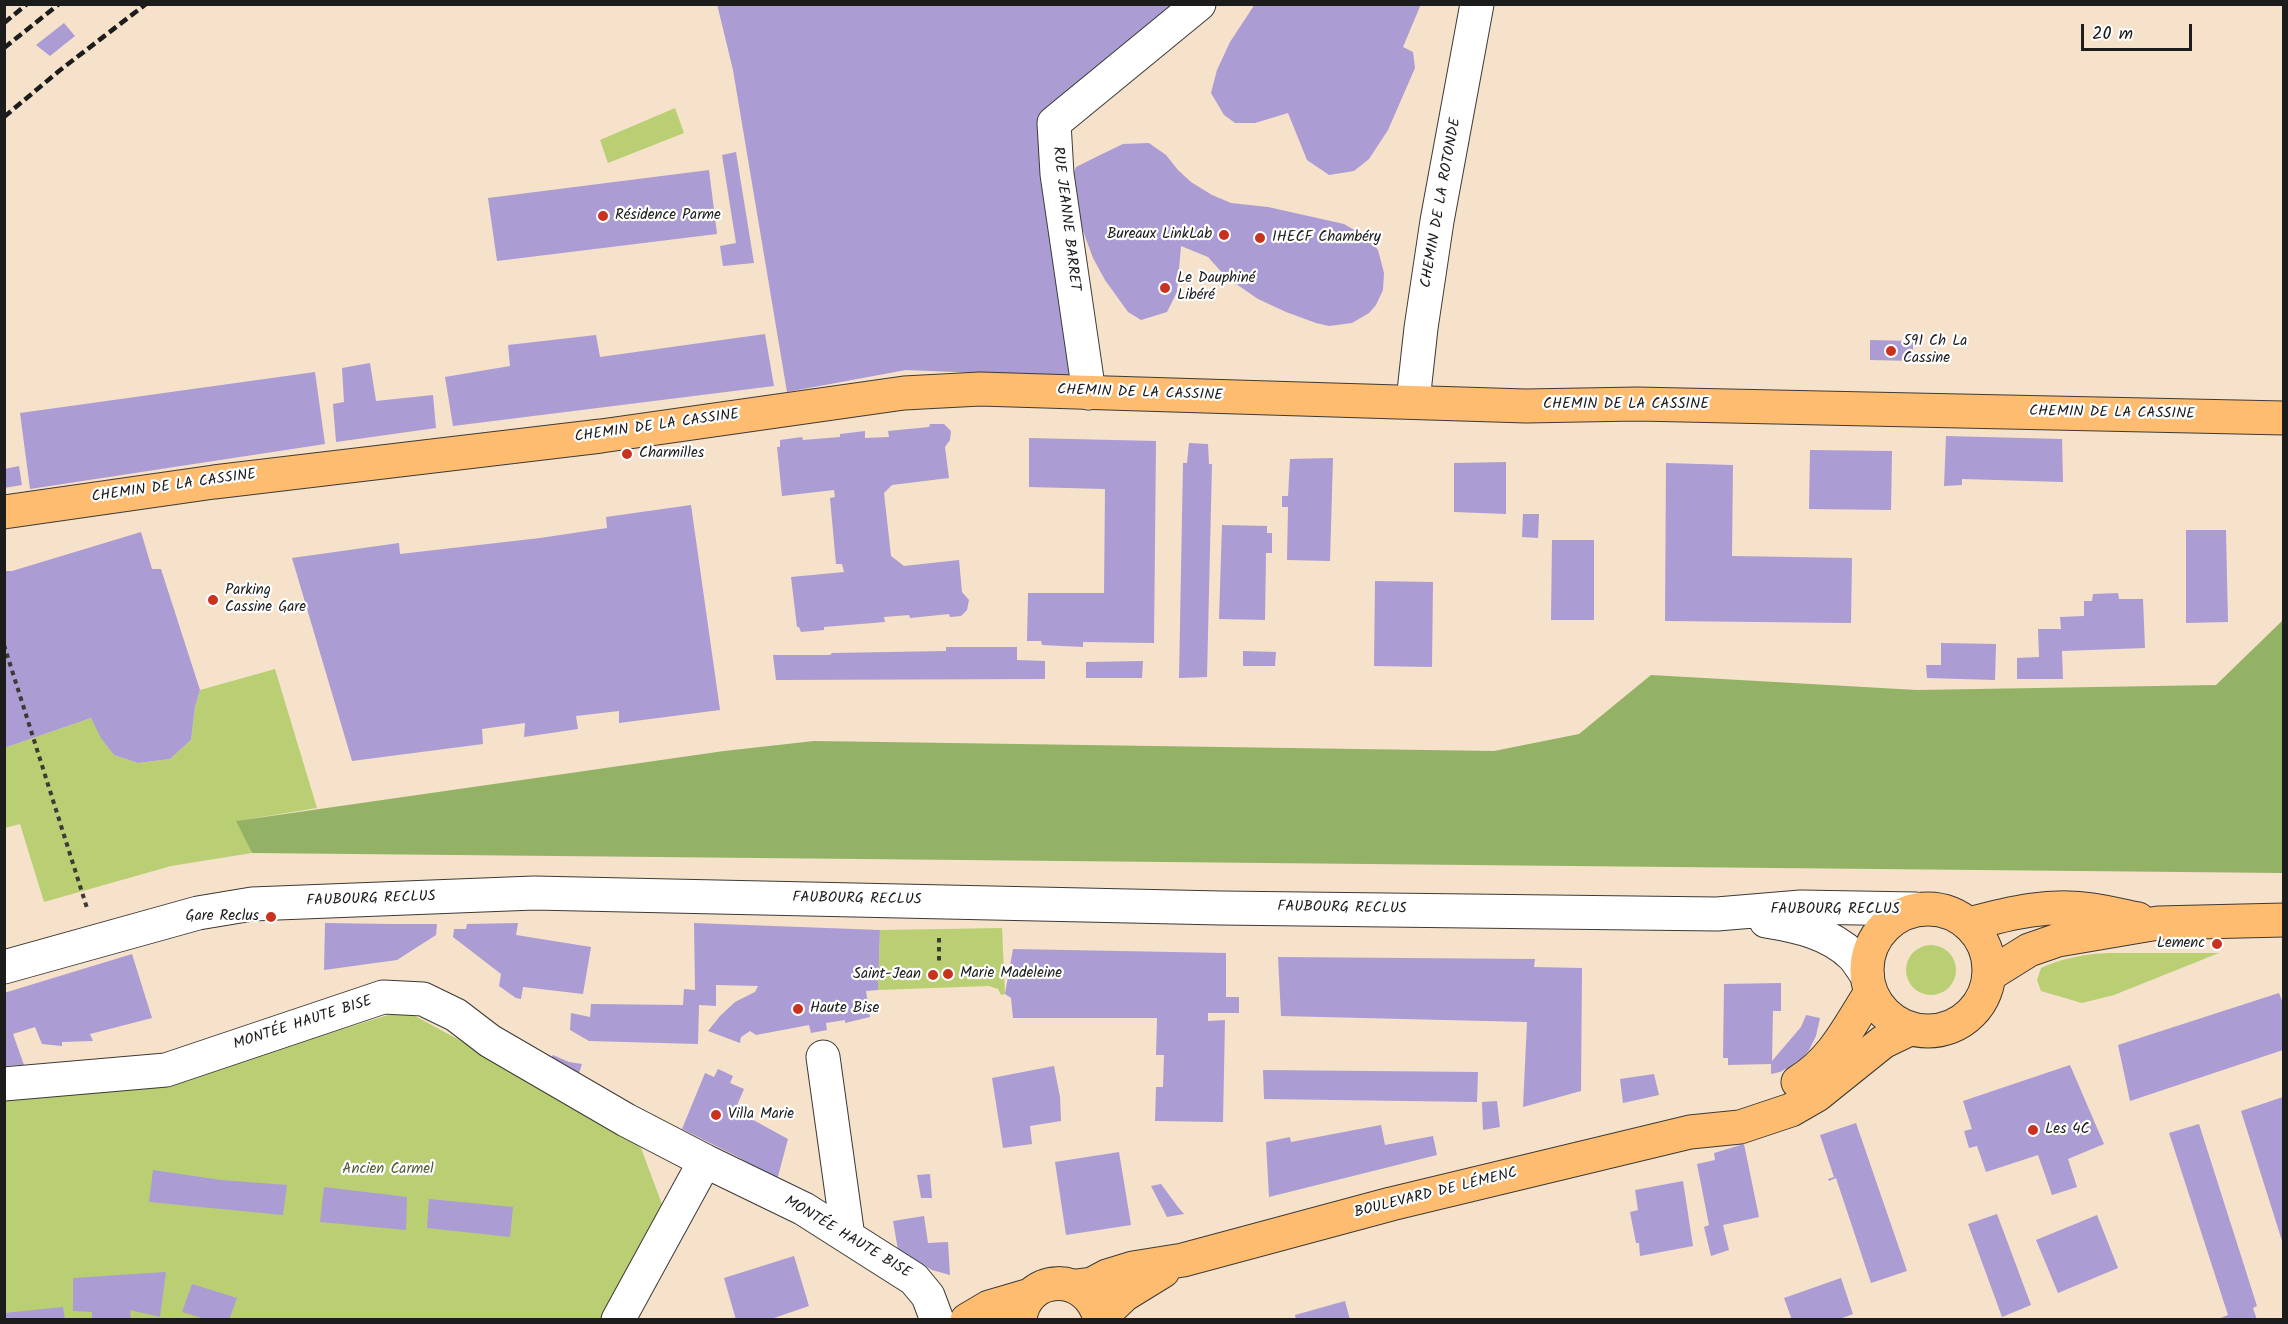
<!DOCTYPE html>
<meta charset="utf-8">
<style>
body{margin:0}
#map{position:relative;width:2288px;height:1324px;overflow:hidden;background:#f6e1ca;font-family:Kalam,sans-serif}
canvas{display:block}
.frame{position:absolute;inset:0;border:6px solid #1c1c1c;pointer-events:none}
.scale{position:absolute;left:2081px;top:24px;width:111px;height:27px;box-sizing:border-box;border:3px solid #1c1c1c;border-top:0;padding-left:8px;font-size:18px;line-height:21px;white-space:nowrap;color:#1c1c1c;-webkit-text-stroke:4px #fff;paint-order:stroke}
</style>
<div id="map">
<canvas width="2288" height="1324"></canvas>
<div class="frame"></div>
<div class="scale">20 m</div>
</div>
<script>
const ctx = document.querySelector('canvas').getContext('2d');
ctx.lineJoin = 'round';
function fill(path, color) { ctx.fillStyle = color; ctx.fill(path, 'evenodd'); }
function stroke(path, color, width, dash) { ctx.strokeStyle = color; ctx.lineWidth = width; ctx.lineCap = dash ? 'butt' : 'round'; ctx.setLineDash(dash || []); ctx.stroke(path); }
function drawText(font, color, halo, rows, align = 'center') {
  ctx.font = font + ' Kalam,sans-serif'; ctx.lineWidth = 4.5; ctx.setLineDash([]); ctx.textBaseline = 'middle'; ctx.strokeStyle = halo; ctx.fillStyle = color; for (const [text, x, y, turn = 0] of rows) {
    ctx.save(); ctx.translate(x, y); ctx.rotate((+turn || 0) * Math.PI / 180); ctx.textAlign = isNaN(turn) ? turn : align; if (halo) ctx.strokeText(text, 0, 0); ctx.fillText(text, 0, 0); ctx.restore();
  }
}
const green = new Path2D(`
 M 675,108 L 684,133 L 608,163 L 600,140 Z
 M 275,669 L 317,808 L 237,821 L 252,853 L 171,866 L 44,902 L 20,824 L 5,828 L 4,748 L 91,718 L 114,755 L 138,763 L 170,759 L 191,740 L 195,707 L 200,690 Z
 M 1002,928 L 1005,994 L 1001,995 L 998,989 L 989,986 L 878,990 L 880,930 Z
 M1906 970a25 25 0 1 1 50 0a25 25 0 1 1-50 0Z
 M 2109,953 L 2219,953 L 2114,995 L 2082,1003 L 2041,991 L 2037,980 L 2041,968 C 2063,958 2085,954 2109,953 Z
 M 404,1010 L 596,1114 L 641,1148 L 663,1207 L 606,1319 L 5,1320 L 5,1098 L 157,1087 Z`);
const forest = new Path2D(`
 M 2283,620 L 2283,873 L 252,853 L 236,821 L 724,751 L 814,741 L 1494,751 L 1579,734 L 1651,675 L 1917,690 L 2216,685 Z`);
const building = new Path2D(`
 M 717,4 L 1182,4 L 1037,126 L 1075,377 L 906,370 L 787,392 L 733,70 Z
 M 1255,4 L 1421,4 L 1403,47 L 1413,52 L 1415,68 L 1388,130 L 1369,159 L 1354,171 L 1329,175 L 1307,160 L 1288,113 L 1255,123 L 1235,123 L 1224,115 L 1211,93 L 1217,70 L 1230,42 Z
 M 64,23 L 75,36 L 50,56 L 36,45 Z
 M 1149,143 L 1166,155 L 1178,170 L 1191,182 L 1212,195 L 1231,203 L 1268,207 L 1344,224 L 1368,238 L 1378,250 L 1384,273 L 1383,290 L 1376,305 L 1369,313 L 1352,323 L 1329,326 L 1316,323 L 1286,312 L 1258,299 L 1226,277 L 1208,257 L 1181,246 L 1177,292 L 1167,312 L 1141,320 L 1128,312 L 1105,280 L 1093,258 L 1072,201 L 1071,180 L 1076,167 L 1096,157 L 1123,144 Z
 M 736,152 L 754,263 L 723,266 L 720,246 L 736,243 L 722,155 Z
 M 709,170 L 717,234 L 497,261 L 488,198 Z
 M 765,334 L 774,386 L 453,426 L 445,377 L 510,366 L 508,345 L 596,335 L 600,357 Z
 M 1870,340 L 1913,341 L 1913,361 L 1870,360 Z
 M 370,363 L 376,401 L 433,395 L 436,428 L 336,442 L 333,404 L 344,402 L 342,368 Z
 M 315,372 L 325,444 L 30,489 L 20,413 Z
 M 930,424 L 944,424 L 951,431 L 950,440 L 945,447 L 949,478 L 892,485 L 884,493 L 891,556 L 904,566 L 959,560 L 962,592 L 969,600 L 967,610 L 961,616 L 950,617 L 949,614 L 910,618 L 909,615 L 884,617 L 885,622 L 824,627 L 824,630 L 801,632 L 799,627 L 797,627 L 791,577 L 844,572 L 842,564 L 836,564 L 830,498 L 835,497 L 834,490 L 782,496 L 777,447 L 780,447 L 780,440 L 802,437 L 803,440 L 840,437 L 840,434 L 865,431 L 865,438 L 889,437 L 888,431 L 929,427 Z
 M 1946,436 L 2062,439 L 2063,482 L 1962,479 L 1962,485 L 1944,486 Z
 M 1029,438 L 1156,441 L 1154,643 L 1083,642 L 1083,647 L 1042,645 L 1041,641 L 1027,641 L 1028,593 L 1104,593 L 1105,489 L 1029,487 Z
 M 1189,443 L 1208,444 L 1209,464 L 1212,464 L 1207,677 L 1179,678 L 1183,463 L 1187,463 Z
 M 1810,450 L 1892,451 L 1891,510 L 1809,509 Z
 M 1333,458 L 1330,561 L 1287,560 L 1288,507 L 1282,507 L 1282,496 L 1288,496 L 1290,459 Z
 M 1506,462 L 1506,514 L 1454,512 L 1454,463 Z
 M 1666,463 L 1733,465 L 1732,556 L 1852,558 L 1851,623 L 1665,621 Z
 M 19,466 L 22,485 L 4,488 L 4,469 Z
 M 691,505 L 720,710 L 619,723 L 619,711 L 576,716 L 578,729 L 524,737 L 525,723 L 482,729 L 483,744 L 352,761 L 292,558 L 399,543 L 400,554 L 540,538 L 607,528 L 606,517 Z
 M 1523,514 L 1539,514 L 1538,538 L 1522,537 Z
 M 1222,525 L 1267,526 L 1267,533 L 1272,533 L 1272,553 L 1266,553 L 1265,620 L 1219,619 Z
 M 2186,530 L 2226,530 L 2228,622 L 2186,623 Z
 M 141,532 L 152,569 L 161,569 L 200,690 L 195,707 L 191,740 L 170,759 L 138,763 L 114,755 L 101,738 L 91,718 L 4,748 L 4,571 L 12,571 Z
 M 1552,540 L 1594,540 L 1594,620 L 1551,620 Z
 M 1375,581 L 1433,582 L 1432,667 L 1374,666 Z
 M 2118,593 L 2119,599 L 2143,599 L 2145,648 L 2062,651 L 2063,679 L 2017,679 L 2017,658 L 2039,657 L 2038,629 L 2061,629 L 2060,617 L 2084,616 L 2084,601 L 2092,601 L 2093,594 Z
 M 1941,643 L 1996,644 L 1995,680 L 1927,678 L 1926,665 L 1941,665 Z
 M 946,647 L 1017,647 L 1017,660 L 1045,661 L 1045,679 L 776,680 L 773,655 L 830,655 L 832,653 L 946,651 Z
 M 1243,651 L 1276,652 L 1275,666 L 1243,666 Z
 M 1143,661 L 1142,678 L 1086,678 L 1086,662 Z
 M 325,923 L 391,924 L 437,924 L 436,935 L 397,960 L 324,970 Z
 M 518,923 L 516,935 L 591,947 L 583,994 L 523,987 L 521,999 L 516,998 L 499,986 L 501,974 L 453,937 L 454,929 L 466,929 L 467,924 Z
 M 694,923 L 880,930 L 878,990 L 866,991 L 870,1017 L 845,1023 L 845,1020 L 826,1023 L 827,1030 L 811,1033 L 809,1025 L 756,1035 L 750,1031 L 741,1037 L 740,1043 L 708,1031 L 720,1016 L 735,1002 L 755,992 L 758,986 L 716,985 L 716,1006 L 699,1005 L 698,1044 L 589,1041 L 570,1030 L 571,1013 L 590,1017 L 591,1004 L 683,1005 L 684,989 L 695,990 Z
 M 1013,949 L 1226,953 L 1226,997 L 1239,997 L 1239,1013 L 1208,1013 L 1208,1021 L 1225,1020 L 1223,1122 L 1155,1121 L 1156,1087 L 1163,1087 L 1164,1055 L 1156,1055 L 1157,1018 L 1013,1018 L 1011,998 L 1005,994 Z
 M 132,954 L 152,1018 L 90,1034 L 93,1041 L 62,1042 L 62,1046 L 42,1044 L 35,1027 L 13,1034 L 24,1065 L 4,1066 L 4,993 Z
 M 1278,957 L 1535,959 L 1534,967 L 1582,968 L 1581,1091 L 1523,1107 L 1527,1022 L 1281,1016 Z
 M 1781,983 L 1781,1011 L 1773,1011 L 1772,1061 L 1801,1027 L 1806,1015 L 1820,1018 L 1816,1036 L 1809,1050 L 1800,1061 L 1780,1072 L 1771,1074 L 1771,1064 L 1728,1065 L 1728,1058 L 1723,1058 L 1724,984 Z
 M 2279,993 L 2283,1003 L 2283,1050 L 2130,1101 L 2118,1045 Z
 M 553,1055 L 569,1062 L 582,1064 L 577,1079 L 550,1059 Z
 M 2070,1065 L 2104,1144 L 2068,1159 L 2077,1187 L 2052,1195 L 2038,1155 L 1986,1172 L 1977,1146 L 1969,1148 L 1964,1131 L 1972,1129 L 1963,1101 Z
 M 1054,1066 L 1060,1097 L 1061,1121 L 1030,1126 L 1032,1144 L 1003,1148 L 992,1078 Z
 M 718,1069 L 733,1076 L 730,1083 L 744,1089 L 735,1110 L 788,1139 L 777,1180 L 738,1157 L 682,1129 L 705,1073 L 714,1077 Z
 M 1263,1070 L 1478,1072 L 1477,1102 L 1264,1099 Z
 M 1654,1074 L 1659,1095 L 1623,1103 L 1620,1079 Z
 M 2283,1097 L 2283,1244 L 2241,1111 Z
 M 1497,1101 L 1500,1127 L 1483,1130 L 1482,1102 Z
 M 1856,1123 L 1907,1271 L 1871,1283 L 1836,1178 L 1829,1181 L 1828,1179 L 1834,1177 L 1820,1135 Z
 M 2199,1124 L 2257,1306 L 2253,1308 L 2257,1320 L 2216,1320 L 2228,1315 L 2169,1133 Z
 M 1381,1125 L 1385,1145 L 1433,1136 L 1437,1155 L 1269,1197 L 1266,1142 L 1290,1137 L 1291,1142 Z
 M 1744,1144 L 1759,1217 L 1723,1225 L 1729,1250 L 1711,1256 L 1704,1227 L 1709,1225 L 1697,1164 L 1715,1160 L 1714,1153 Z
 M 1119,1152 L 1131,1225 L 1066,1235 L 1055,1162 Z
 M 153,1170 L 221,1180 L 287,1185 L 283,1215 L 149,1202 Z
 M 930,1174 L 932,1198 L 921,1198 L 917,1175 Z
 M 1683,1181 L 1693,1246 L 1640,1256 L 1639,1243 L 1636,1243 L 1630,1212 L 1638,1210 L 1635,1190 Z
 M 1161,1184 L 1178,1207 L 1184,1214 L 1167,1217 L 1151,1186 Z
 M 324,1187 L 407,1197 L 406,1230 L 320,1222 Z
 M 429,1199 L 513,1207 L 510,1237 L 427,1228 Z
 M 1997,1214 L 2031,1305 L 2002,1317 L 1968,1224 Z
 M 2097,1215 L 2118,1268 L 2058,1293 L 2036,1240 Z
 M 924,1216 L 928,1243 L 948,1242 L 950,1275 L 932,1270 L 898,1250 L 893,1221 Z
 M 794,1256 L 809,1306 L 768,1320 L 736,1320 L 724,1278 Z
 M 166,1272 L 160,1317 L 130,1310 L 131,1320 L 92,1320 L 92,1312 L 73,1311 L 73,1278 Z
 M 1841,1278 L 1853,1314 L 1837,1320 L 1792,1320 L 1784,1298 Z
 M 192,1284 L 237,1298 L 229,1320 L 208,1320 L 182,1312 Z
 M 1345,1301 L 1350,1320 L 1296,1320 L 1295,1315 Z
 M 63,1307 L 65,1320 L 4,1320 L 4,1313 Z`);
const path = new Path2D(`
 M 4,645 L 87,908
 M 939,938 L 939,965`);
const minor = new Path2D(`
 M 1089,393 L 1057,174 L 1054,123 L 1199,4
 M 1413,401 L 1421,328 L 1437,221 L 1477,4
 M 1766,921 C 1797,926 1830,933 1853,956 C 1858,961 1862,969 1867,975
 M 4,967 L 198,913 L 252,904 L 534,893 L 1221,908 L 1717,914 L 1801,907 L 1916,909
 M 823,1057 L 848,1237
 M 4,1084 L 166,1070 L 383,997 L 423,999 L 456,1015 L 490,1041 L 626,1120 L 705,1161 L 804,1209 L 914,1279 L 928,1296 L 937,1320
 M 618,1320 L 705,1161`);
const major = new Path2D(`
 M 4,512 L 214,482 L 601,436 L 904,393 L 980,389 L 1526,406 L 1637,404 L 2284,418
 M1867 970a61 61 0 1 1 122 0a61 61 0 1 1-122 0Z
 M 1969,924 C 2010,913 2050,903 2093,910 C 2108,912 2123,916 2138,919
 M 1989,975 L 2029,950 L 2058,940 L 2158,923 L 2284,920
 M 1798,1082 C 1834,1060 1849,1026 1871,992
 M 1076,1286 L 1092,1284 L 1107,1276 L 1133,1268 L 1183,1260 L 1391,1204 L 1690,1132 L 1740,1127 L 1791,1110 L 1817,1095 L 1883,1042 L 1910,1029
 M 1100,1318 L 1124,1295 L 1163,1271
 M 967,1320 L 989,1307 L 1030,1295
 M 1020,1320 C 1024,1273 1089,1270 1100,1320`);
const rail = new Path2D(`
 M 4,23 L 27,4
 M 4,48 L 59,4
 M 4,117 L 59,71 L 146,4`);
const markers = [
 [603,216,6,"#c8321e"],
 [1224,235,6,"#c8321e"],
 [1260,238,6,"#c8321e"],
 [1165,288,6,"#c8321e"],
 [1891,351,6,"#c8321e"],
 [627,454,6,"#c8321e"],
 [213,600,6,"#c8321e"],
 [271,917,6,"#c8321e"],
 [2217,944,6,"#c8321e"],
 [948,974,6,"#c8321e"],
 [933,975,6,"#c8321e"],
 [798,1009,6,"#c8321e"],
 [716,1115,6,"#c8321e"],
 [2033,1130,6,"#c8321e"]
];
const streetNames = [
 ["CHEMIN DE LA ROTONDE",1442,203,-80],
 ["RUE JEANNE BARRET",1065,219,83],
 ["CHEMIN DE LA CASSINE",1140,394,2],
 ["CHEMIN DE LA CASSINE",1626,405],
 ["CHEMIN DE LA CASSINE",2112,414,1],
 ["CHEMIN DE LA CASSINE",657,427,-8],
 ["CHEMIN DE LA CASSINE",174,487,-8],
 ["FAUBOURG RECLUS",371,900,-2],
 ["FAUBOURG RECLUS",857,900,1],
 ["FAUBOURG RECLUS",1342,909,1],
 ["FAUBOURG RECLUS",1835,910],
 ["MONTÉE HAUTE BISE",303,1024,-18],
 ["BOULEVARD DE LÉMENC",1436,1194,-14],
 ["MONTÉE HAUTE BISE",847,1238,31]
];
const poiNames = [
 ["Résidence Parme",615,216],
 ["Bureaux LinkLab",1212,235,"right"],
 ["IHECF Chambéry",1272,238],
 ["Le Dauphiné",1177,279],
 ["Libéré",1177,296],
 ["591 Ch La",1903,342],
 ["Cassine",1903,359],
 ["Charmilles",639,454],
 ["Parking",225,591],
 ["Cassine Gare",225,608],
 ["Gare Reclus",259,917,"right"],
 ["Lemenc",2205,944,"right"],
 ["Marie Madeleine",960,974],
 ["Saint-Jean",921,975,"right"],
 ["Haute Bise",810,1009],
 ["Villa Marie",728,1115],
 ["Les 4C",2045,1130]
];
const parkNames = [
 ["Ancien Carmel",388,1170]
];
fill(green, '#bacf74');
fill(forest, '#93b266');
fill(building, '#ab9cd4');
stroke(minor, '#3d3a36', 35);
stroke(major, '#3d3a36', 35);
stroke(path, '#3d3a36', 4, [4.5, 4.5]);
stroke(minor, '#fff', 33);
stroke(major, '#febc71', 33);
stroke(rail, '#1c1c1c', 4.5, [9, 4.5]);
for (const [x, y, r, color] of markers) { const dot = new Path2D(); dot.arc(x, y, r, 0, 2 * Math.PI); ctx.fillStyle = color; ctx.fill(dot); stroke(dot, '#fff', 2); }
drawText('15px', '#1c1c1c', '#fff', streetNames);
drawText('15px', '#1c1c1c', '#fff', poiNames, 'left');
drawText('15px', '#535b3b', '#fff', parkNames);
</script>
